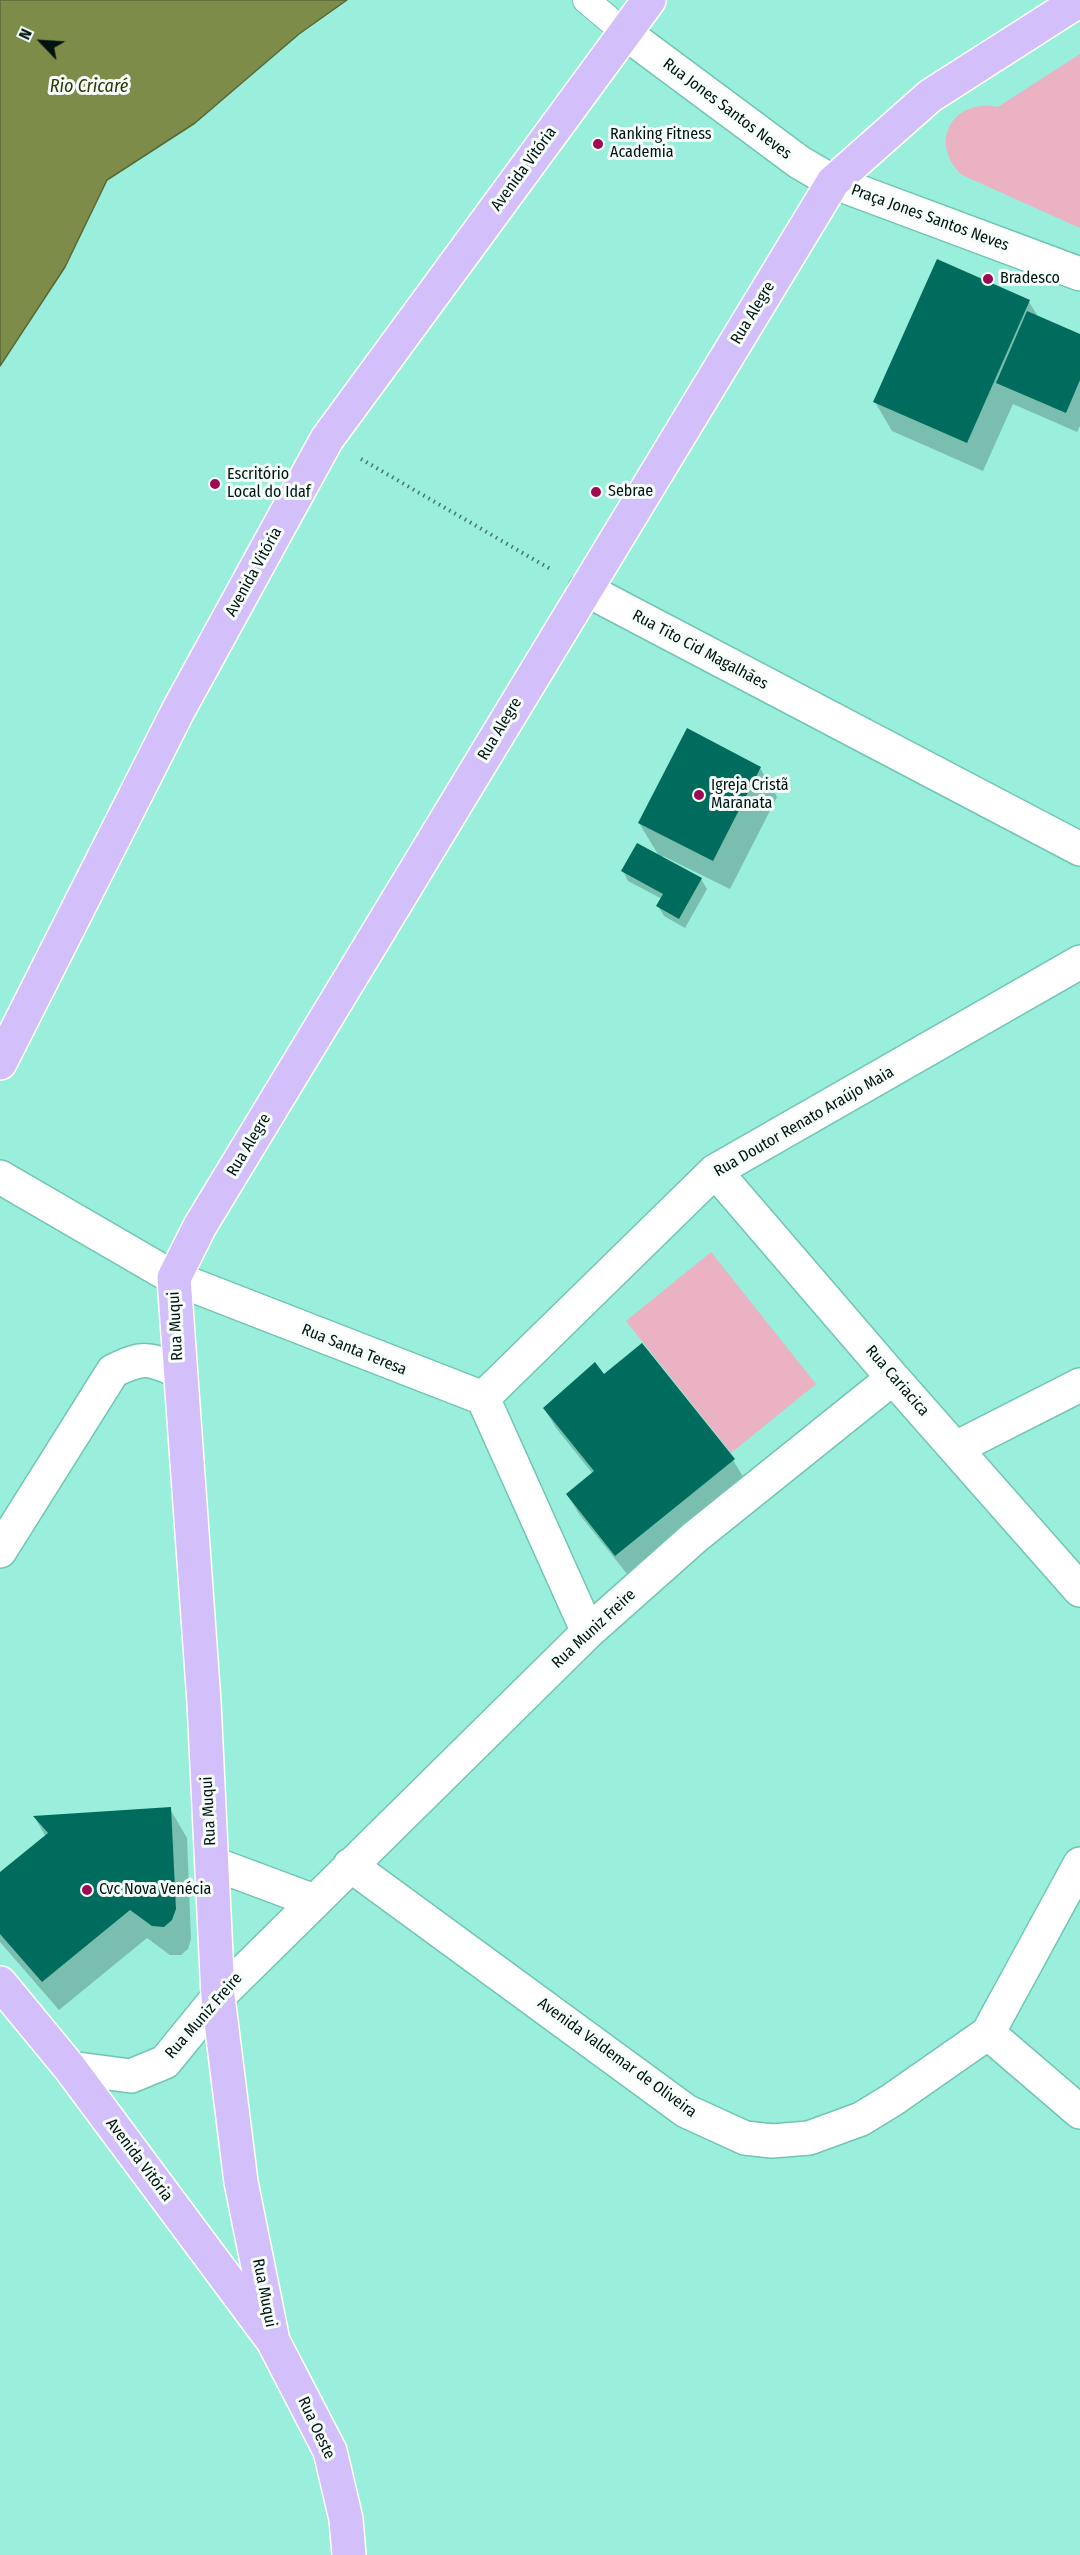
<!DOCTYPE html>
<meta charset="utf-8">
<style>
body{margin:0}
#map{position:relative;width:1080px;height:2555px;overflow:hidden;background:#99eedc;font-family:"Fira Sans Condensed",sans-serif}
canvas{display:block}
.north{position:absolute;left:12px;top:12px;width:60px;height:60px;-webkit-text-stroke:4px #f6fefc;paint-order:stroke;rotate:295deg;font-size:16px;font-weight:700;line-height:24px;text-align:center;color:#00130e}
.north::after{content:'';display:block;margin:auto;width:21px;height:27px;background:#00130e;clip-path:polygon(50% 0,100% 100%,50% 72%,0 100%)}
</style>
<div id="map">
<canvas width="1080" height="2555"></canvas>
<div class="north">N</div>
</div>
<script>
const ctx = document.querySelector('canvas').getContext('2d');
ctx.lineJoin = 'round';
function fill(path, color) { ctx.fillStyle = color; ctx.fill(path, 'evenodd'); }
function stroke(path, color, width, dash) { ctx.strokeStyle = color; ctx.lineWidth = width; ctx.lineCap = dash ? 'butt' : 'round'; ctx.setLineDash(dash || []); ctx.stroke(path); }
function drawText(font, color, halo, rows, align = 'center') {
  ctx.font = font + ' "Fira Sans Condensed",sans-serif'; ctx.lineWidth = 6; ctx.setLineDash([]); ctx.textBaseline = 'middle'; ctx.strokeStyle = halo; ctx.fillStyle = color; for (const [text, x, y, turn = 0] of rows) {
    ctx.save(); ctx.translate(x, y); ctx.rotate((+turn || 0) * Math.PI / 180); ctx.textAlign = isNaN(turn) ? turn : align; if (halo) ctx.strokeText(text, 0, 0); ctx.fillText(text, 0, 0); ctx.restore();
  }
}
const green = new Path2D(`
 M 1080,54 L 1080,228 L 962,175 C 928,143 952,98 998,107 Z
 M 711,1252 L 816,1384 L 731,1453 L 626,1321 Z`);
const water = new Path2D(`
 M 0,0 L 347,0 L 299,34 L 195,123 L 107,180 L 65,267 L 0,366 Z`);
const shadow = new Path2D(`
 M 938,261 L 1029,302 L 1039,318 L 1080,336 L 1080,426 L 1077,432 L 1013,404 L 983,471 L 892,431 L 875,402 Z
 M 760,768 L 777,797 L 730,889 L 663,856 L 662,858 L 701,879 L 707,889 L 685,928 L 664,916 L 658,906 L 662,899 L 628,881 L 623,871 L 659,856 L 639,823 Z
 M 604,1376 L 733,1460 L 745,1480 L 628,1575 L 579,1514 L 567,1494 L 593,1474 L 556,1428 L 544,1408 Z
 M 170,1809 L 187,1838 L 191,1939 L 188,1949 L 181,1955 L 170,1955 L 147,1938 L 59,2010 L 0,1942 L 0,1874 L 46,1837 L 35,1818 Z`);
const building = new Path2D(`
 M 937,259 L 1030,300 L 967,443 L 873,402 Z
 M 1027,311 L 1080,334 L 1080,380 L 1066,413 L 996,383 Z
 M 687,728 L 761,767 L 713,861 L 638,823 Z
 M 637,843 L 702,878 L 679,919 L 656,906 L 663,894 L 621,871 Z
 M 642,1343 L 735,1459 L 615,1556 L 566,1494 L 594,1471 L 543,1408 L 595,1362 L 604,1374 Z
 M 171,1807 L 176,1909 L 172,1920 L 164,1927 L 152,1926 L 130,1910 L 42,1982 L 0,1934 L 0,1872 L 48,1833 L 33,1816 Z`);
const path = new Path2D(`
 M 361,459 L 552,570`);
const pedestrian = new Path2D(`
 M 586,0 L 624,32`);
const minor = new Path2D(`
 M 624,32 L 799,162 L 833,182 L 1080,274
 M 585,589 L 1080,849
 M 715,1171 L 893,1378 L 1080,1590
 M 0,1177 L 174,1278 L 483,1398 L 588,1632
 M 483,1398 L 715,1171 L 1080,962
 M 956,1448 L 1080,1385
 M 212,1863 L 314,1901
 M 350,1865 L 686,2111 L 745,2138 L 772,2141 L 809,2138 L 861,2119 L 892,2100 L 988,2033 L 1080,1864
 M 988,2033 L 1080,2112
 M 70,2068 L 131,2076 L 165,2062 L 218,1997 L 588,1632 L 695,1537 L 893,1378`);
const tertiary = new Path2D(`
 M 0,1551 L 113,1371 C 142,1357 149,1357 179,1372`);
const primary = new Path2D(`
 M 0,1063 L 179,709 L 327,439 L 649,0
 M 0,1983 L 70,2068 L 273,2341 L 330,2451 L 346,2519 L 349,2555
 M 273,2341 L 241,2182 L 218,1997 L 204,1702 L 174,1278 L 200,1226 L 833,182 L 930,96 L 1080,0`);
const markers = [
 [598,144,6,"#9d0954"],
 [988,279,6,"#9d0954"],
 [215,484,6,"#9d0954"],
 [596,492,6,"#9d0954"],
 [699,795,6,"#9d0954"],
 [87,1890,6,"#9d0954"]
];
const streetNames = [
 ["Rua Jones Santos Neves",727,109,37],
 ["Avenida Vitória",524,169,-54],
 ["Praça Jones Santos Neves",930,218,20],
 ["Rua Alegre",753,313,-59],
 ["Avenida Vitória",254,572,-61],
 ["Rua Tito Cid Magalhães",700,650,28],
 ["Rua Alegre",500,729,-59],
 ["Rua Doutor Renato Araújo Maia",804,1122,-30],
 ["Rua Alegre",249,1145,-59],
 ["Rua Muqui",176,1326,-93],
 ["Rua Santa Teresa",354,1350,22],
 ["Rua Cariacica",897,1381,49],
 ["Rua Muniz Freire",594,1629,-43],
 ["Rua Muqui",209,1811,-93],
 ["Rua Muniz Freire",204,2016,-49],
 ["Avenida Valdemar de Oliveira",617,2058,36],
 ["Avenida Vitória",139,2160,53],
 ["Rua Muqui",264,2293,79],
 ["Rua Oeste",316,2428,65]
];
const poiNames = [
 ["Ranking Fitness",610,135],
 ["Academia",610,153],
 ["Bradesco",1000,279],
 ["Escritório",227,475],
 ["Local do Idaf",227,493],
 ["Sebrae",608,492],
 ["Igreja Cristã",711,786],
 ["Maranata",711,804],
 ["Cvc Nova Venécia",99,1890]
];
const waterNames = [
 ["Rio Cricaré",89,87]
];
fill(green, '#ebb2c3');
fill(water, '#7e8c49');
stroke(water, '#586837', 1.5);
fill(shadow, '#0003');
fill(building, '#006c5d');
stroke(pedestrian, '#70c5b3', 28);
stroke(minor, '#70c5b3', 36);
stroke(tertiary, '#70c5b3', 36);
stroke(primary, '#fff', 36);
stroke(path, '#47786d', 4, [1.5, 4.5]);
stroke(pedestrian, '#fff', 26);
stroke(minor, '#fff', 33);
stroke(tertiary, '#fff', 33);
stroke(primary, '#d3bffa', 33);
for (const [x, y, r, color] of markers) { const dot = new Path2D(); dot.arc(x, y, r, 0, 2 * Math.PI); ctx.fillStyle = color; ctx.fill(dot); stroke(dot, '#f6fefc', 2); }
drawText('16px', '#00130e', '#f6fefc', streetNames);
drawText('16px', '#00130e', '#f6fefc', poiNames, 'left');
drawText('italic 18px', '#2d3500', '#f6fefc', waterNames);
</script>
